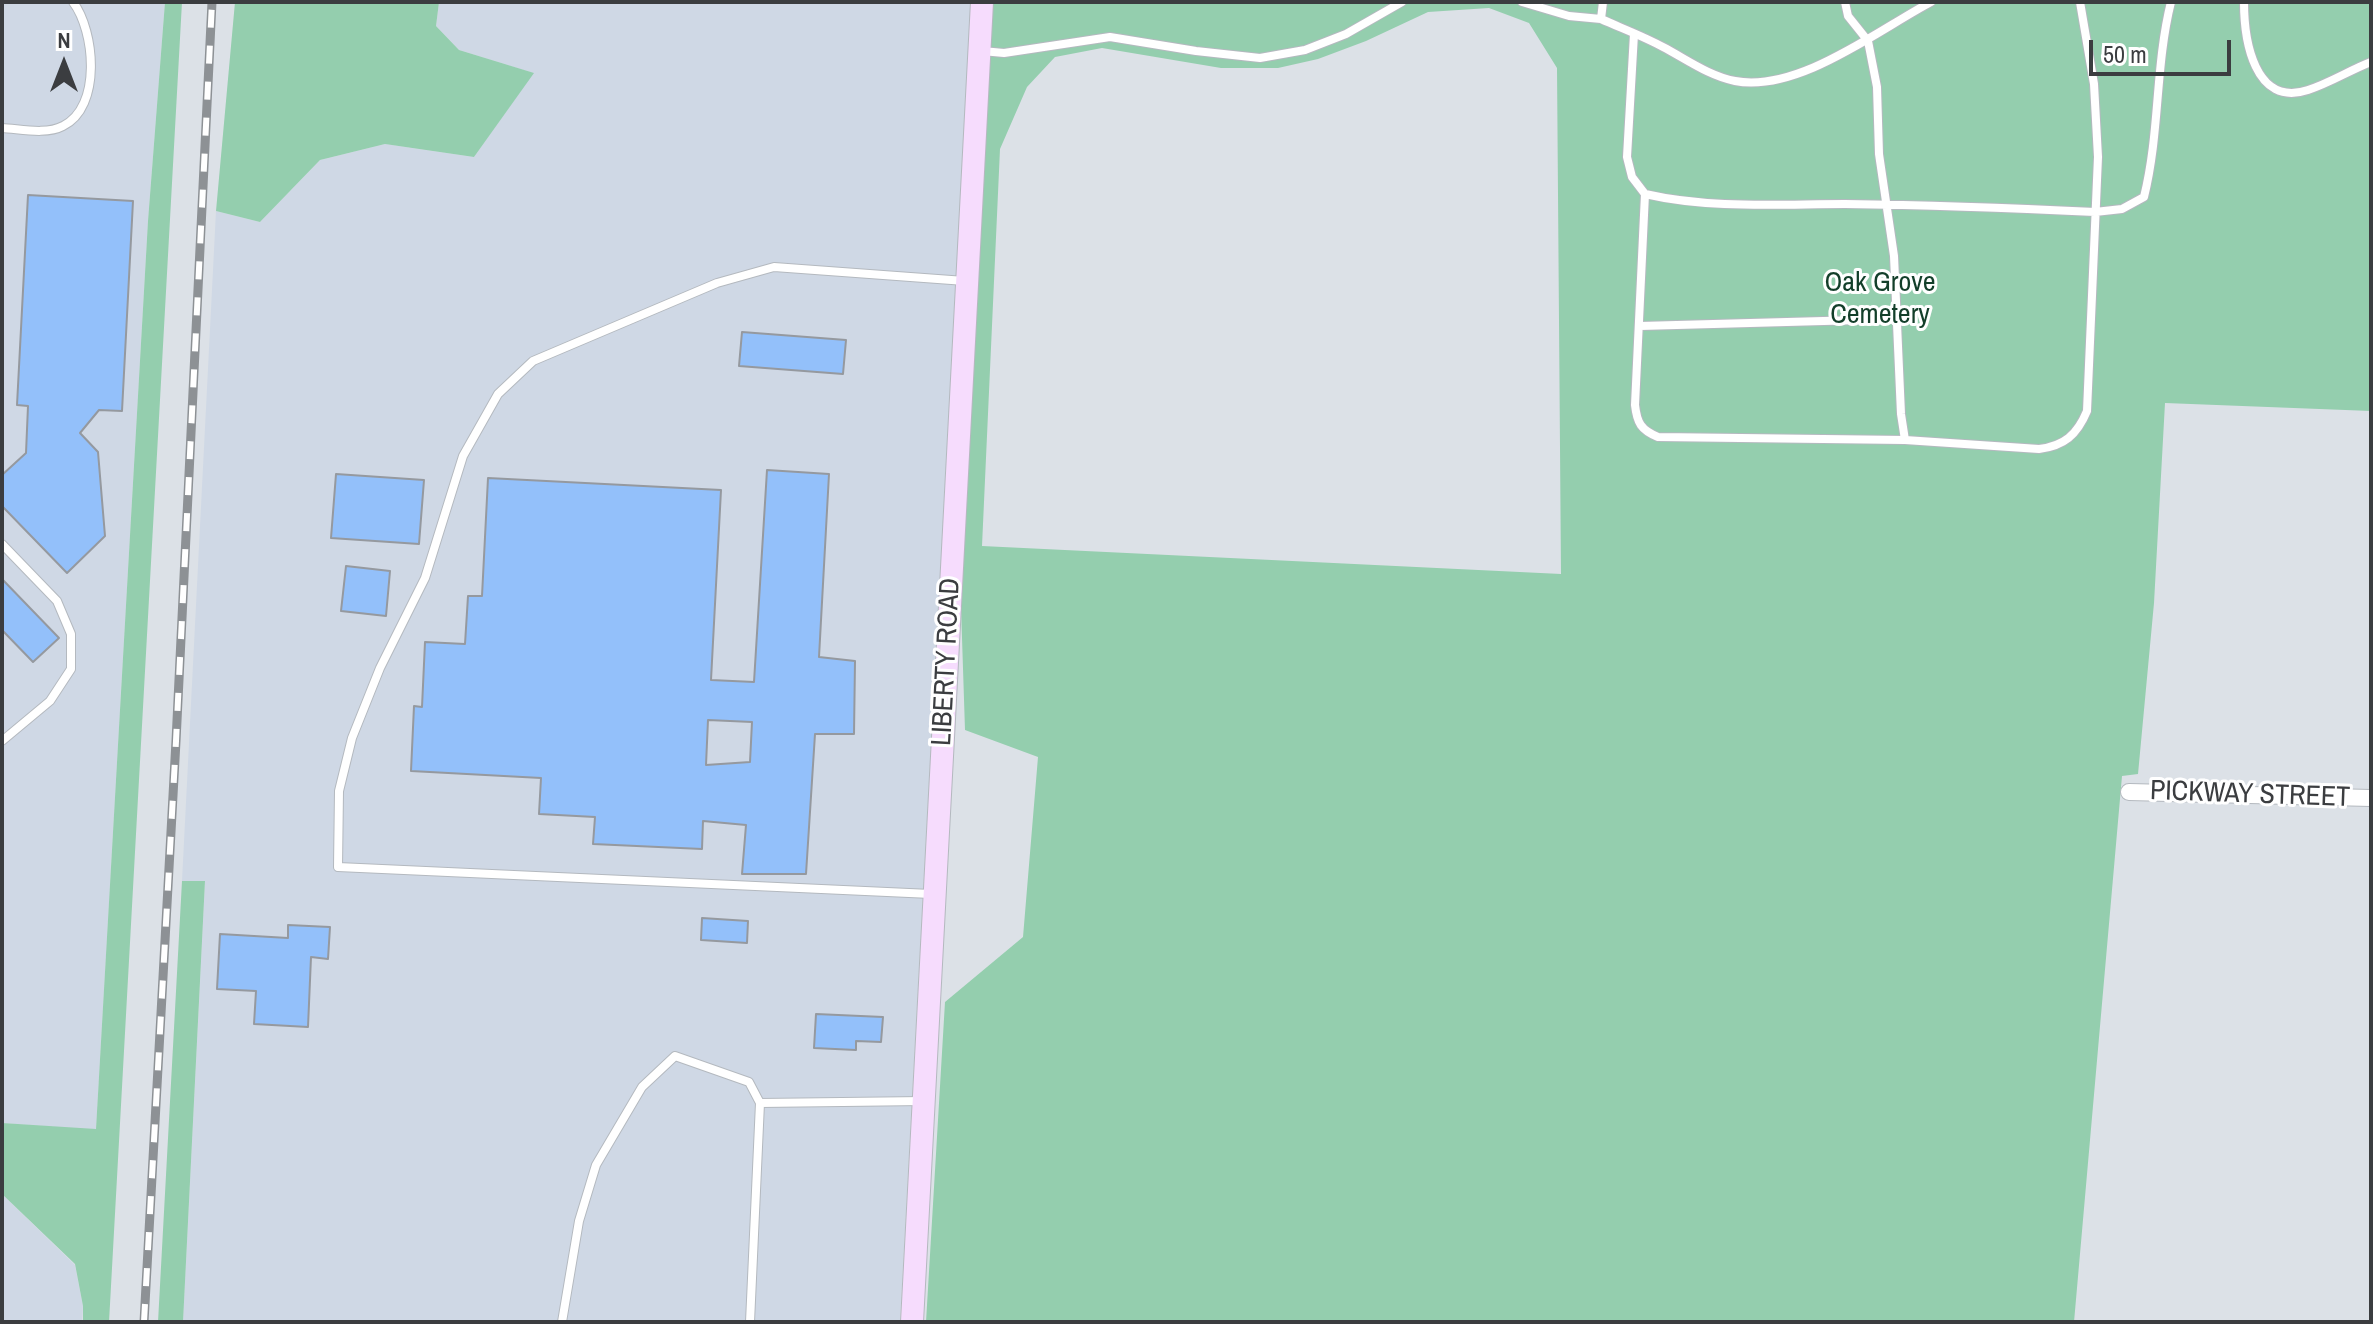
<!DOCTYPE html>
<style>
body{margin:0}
#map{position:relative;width:2373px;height:1324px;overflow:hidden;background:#dce1e7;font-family:"Archivo Narrow",sans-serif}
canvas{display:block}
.frame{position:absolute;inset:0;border:4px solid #3b3d40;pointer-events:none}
.north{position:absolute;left:24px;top:24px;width:80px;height:80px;-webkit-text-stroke:6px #fff;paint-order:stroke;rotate:0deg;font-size:22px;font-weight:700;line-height:32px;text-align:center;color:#3b3d40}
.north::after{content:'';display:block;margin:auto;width:28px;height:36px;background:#3b3d40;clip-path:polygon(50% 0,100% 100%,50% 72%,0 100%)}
.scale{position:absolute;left:2089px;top:40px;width:142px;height:36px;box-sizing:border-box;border:4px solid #3b3d40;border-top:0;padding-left:10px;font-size:24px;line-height:28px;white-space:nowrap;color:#3b3d40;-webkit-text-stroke:6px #fff;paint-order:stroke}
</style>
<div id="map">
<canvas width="2373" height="1324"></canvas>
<div class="frame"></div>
<div class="north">N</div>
<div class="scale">50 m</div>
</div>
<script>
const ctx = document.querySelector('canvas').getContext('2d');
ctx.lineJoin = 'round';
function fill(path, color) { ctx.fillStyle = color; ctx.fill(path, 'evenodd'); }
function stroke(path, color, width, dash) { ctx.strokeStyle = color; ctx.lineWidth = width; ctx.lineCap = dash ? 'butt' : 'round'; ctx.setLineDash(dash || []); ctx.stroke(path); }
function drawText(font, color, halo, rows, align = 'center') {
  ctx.font = font + ' "Archivo Narrow",sans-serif'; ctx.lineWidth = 6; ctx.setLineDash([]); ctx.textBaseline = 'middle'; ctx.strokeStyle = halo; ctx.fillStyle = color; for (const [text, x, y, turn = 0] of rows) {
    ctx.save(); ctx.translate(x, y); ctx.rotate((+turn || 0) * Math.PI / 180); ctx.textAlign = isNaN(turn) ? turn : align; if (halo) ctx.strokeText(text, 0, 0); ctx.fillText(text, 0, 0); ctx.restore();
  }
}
const built = new Path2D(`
 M 2,2 L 165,2 L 148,221 L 96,1130 L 2,1123 Z
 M 439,2 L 971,2 L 900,1322 L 183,1322 L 205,882 L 182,881 L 216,211 L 260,222 L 320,160 L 385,144 L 474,157 L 533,73 L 459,50 L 436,26 Z
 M 2,1194 L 75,1265 L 83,1306 L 82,1322 L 2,1322 Z`);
const green = new Path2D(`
 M 165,2 L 182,2 L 109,1322 L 83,1322 L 83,1306 L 75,1264 L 2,1194 L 2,1123 L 96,1129 L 148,221 Z
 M 235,2 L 439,2 L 436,26 L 459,50 L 534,73 L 474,157 L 385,144 L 320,160 L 260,222 L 216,211 Z
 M 992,2 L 2371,2 L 2371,411 L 2165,403 L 2154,603 L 2138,774 L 2122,776 L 2074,1322 L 926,1322 L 945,1002 L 1023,937 L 1038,757 L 965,730 L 960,576 ZM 1489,8 L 1529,23 L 1557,68 L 1561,574 L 982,546 L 1000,149 L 1027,87 L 1055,57 L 1102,48 L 1221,68 L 1278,68 L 1318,59 L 1366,41 L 1428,12 Z
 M 182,881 L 205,881 L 183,1322 L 158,1322 Z`);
const building = new Path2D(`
 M 28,195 L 133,201 L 122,411 L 99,410 L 80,433 L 98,452 L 105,536 L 67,573 L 2,506 L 2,475 L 26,453 L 28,406 L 17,405 Z
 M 742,332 L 846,340 L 843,374 L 739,366 Z
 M 767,470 L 829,474 L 819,657 L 855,661 L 854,734 L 815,734 L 806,874 L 742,874 L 746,825 L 703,821 L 702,849 L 593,844 L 595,817 L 539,814 L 541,778 L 411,771 L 414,706 L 422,707 L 425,642 L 465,644 L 468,596 L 482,596 L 488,478 L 721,490 L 711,680 L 754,682 ZM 708,720 L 752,722 L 750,762 L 706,765 Z
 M 336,474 L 424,480 L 419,544 L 331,538 Z
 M 346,566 L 390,571 L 386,616 L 341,611 Z
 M 2,579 L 59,638 L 33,662 L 2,630 Z
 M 702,918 L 748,921 L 747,943 L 701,940 Z
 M 288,925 L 330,927 L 328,959 L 311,957 L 308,1027 L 254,1024 L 256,991 L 217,989 L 220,934 L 288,938 Z
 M 816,1014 L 883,1017 L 881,1042 L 856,1041 L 856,1050 L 814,1048 Z`);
const lane = new Path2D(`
 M 1522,2 L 1569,16 L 1601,19
 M 1603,2 L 1601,19 C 1621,28 1643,36 1663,47 C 1686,59 1709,76 1735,81 C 1798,93 1878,30 1931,2
 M 1845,2 L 1848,16 L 1868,41 L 1877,87 L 1879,154 L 1894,256 L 1901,414 L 1905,440
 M 2244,2 C 2244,39 2254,108 2308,90 C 2330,83 2350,70 2371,62
 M 1634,34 L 1627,157 L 1632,177 L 1645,194 L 1635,405 C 1637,423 1641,430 1658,437 L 1905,440 L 2039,449 C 2064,446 2077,435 2087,411 L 2098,157 L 2094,84 L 2080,2
 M 982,51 L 1004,53 L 1110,37 L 1196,51 L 1260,58 L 1305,50 L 1346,34 L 1402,2
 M 2,128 C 21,129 46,135 63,126 C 102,107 95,31 73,2
 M 1645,194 C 1710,209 1779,204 1845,204 C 1929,205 2012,208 2095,212 L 2122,209 L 2144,197 C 2160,133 2155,66 2171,2
 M 1640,326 L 1897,319
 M 2,544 L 57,601 L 71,634 L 71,669 L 50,701 L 2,741
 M 931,894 L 338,867 L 339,791 L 352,738 L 380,668 L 425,578 L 463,456 L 498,394 L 533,361 L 717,283 L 774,267 L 965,281
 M 562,1322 L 579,1221 L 596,1165 L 642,1087 L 675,1056 L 749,1082 L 760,1103
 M 750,1322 L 760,1103 L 924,1101`);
const street = new Path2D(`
 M 2129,792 L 2371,798`);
const secondary = new Path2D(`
 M 912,1322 L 982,2`);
const rail = new Path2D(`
 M 144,1322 L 176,741 L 212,2`);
const parkNames = [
 ["Oak Grove",1880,283],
 ["Cemetery",1880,315]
];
const streetNames = [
 ["LIBERTY ROAD",947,662,-87],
 ["PICKWAY STREET",2250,795,2]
];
fill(built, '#cfd8e5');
fill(green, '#94ceae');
fill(building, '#93c0fa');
stroke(building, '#95999f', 2);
stroke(lane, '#b4b9bf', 10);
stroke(street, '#b4b9bf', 18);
stroke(secondary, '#b4b9bf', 24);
stroke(lane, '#fff', 8);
stroke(street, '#fff', 16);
stroke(secondary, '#f6dcfd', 22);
stroke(rail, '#8d9195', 9);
stroke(rail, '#fff', 6, [18]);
drawText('28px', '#133f2a', '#fff', parkNames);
drawText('28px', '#3b3d40', '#fff', streetNames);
</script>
